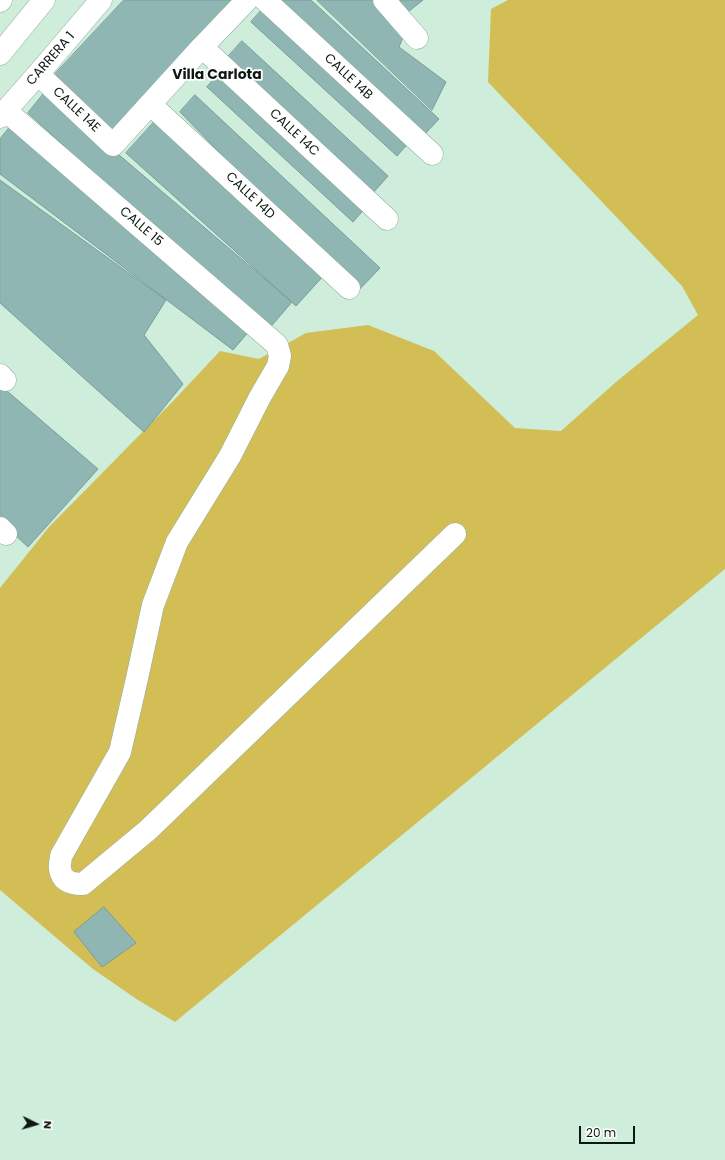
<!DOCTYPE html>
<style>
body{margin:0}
#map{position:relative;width:725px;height:1160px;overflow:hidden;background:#ceeddb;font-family:Poppins,sans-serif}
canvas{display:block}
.north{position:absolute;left:16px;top:1104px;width:40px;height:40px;-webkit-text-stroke:3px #fff;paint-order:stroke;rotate:95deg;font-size:11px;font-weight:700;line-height:16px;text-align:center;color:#0d1812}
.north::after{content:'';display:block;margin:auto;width:14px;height:18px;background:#0d1812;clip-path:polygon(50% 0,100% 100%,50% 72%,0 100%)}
.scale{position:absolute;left:579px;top:1126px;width:56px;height:18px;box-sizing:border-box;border:2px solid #0d1812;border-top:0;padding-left:5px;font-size:12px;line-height:14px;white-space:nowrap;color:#0d1812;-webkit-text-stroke:3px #fff;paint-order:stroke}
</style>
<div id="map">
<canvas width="725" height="1160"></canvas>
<div class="north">N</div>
<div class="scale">20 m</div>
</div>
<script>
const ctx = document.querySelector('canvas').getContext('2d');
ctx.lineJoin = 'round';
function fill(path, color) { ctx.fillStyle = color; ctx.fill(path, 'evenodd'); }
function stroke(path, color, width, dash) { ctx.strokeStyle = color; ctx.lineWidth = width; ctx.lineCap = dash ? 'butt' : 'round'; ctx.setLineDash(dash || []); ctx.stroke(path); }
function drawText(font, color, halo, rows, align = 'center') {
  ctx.font = font + ' Poppins,sans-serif'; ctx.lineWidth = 3.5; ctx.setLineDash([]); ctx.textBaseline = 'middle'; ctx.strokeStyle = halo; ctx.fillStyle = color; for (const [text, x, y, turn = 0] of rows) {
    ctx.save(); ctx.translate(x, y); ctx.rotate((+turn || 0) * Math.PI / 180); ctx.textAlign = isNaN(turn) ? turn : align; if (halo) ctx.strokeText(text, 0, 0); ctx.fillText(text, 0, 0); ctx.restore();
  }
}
const green = new Path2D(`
 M 508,0 L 725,0 L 725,569 L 175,1022 L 138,1000 L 93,969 L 0,890 L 0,588 L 49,527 L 176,398 L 220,351 L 259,359 L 306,333 L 368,325 L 434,351 L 515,428 L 561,431 L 616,382 L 698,315 L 682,286 L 488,82 L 491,9 Z`);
const building = new Path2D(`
 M 124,0 L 241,0 L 112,136 L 55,74 Z
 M 280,0 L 311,0 L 439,119 L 424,135 Z
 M 317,0 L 377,0 L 405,32 L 399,47 L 446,82 L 432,110 Z
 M 400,0 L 423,0 L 408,12 Z
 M 266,5 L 412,139 L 397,156 L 251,22 Z
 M 242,41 L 388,176 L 373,193 L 227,58 Z
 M 222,70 L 368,205 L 353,222 L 207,87 Z
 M 45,92 L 292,302 L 267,331 L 28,113 Z
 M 195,95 L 380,268 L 356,293 L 180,112 Z
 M 155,121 L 326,273 L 296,306 L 126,153 Z
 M 10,127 L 251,329 L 233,350 L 0,174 L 0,139 Z
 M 0,180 L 166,300 L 144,335 L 183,384 L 144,432 L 0,303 Z
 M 0,385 L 98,469 L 28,547 L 0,521 Z
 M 104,907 L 136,943 L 102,967 L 74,932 Z`);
const minor = new Path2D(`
 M 265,0 L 432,154
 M 384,0 L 417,38
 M 0,1 L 1,0
 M 202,47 L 387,219
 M 0,54 L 44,0
 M 38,74 L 113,145 L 202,47 L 247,0
 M 150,104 L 349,288
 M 5,110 L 277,345 L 280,356 L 278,366 L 260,397 L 230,456 L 177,542 L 153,605 L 136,683 L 120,752 L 61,856 C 61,860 59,865 60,869 C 62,882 73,884 83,884 L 148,830 L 455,534
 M 0,117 L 38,74 L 101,0
 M 0,375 L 5,380
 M 0,528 L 6,534`);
const streetNames = [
 ["CARRERA 1",51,59,-49],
 ["CALLE 14B",348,77,43],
 ["CALLE 14E",76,110,43],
 ["CALLE 14C",294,133,43],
 ["CALLE 14D",250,196,43],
 ["CALLE 15",141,227,41]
];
const neighbourhoodNames = [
 ["Villa Carlota",217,75]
];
fill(green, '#d2be55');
fill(building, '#90b6b4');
stroke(building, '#789d9a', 1);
stroke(minor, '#91af9e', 23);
stroke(minor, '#fff', 22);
drawText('13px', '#0d1812', '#fff', streetNames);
drawText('bold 14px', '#0d1812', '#fff', neighbourhoodNames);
</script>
